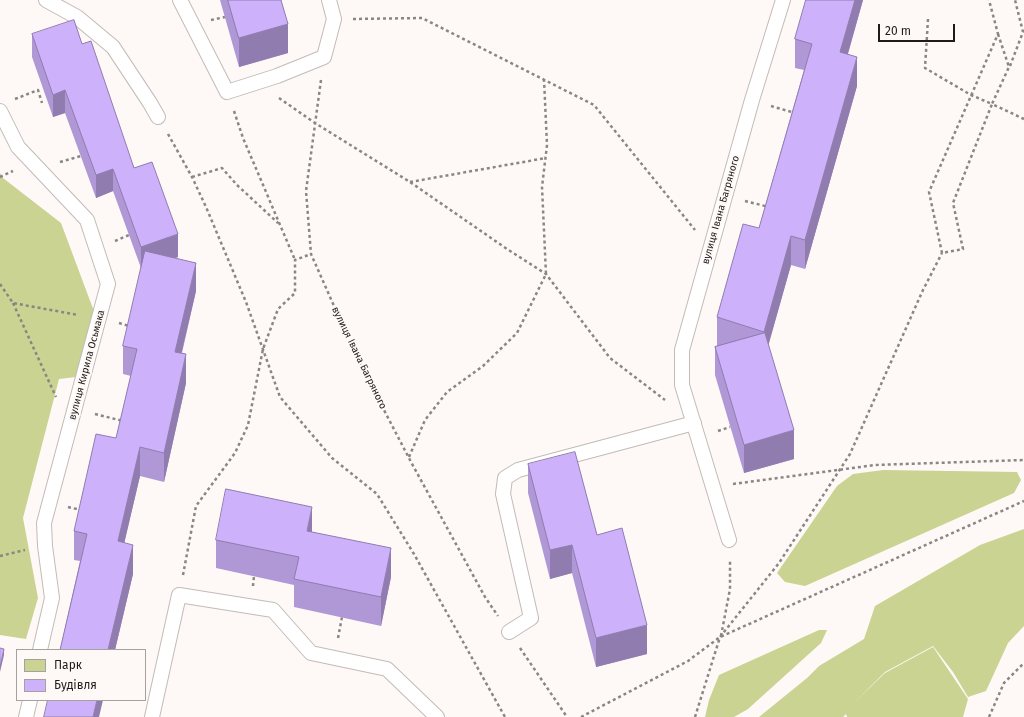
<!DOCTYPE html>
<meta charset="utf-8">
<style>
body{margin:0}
#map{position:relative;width:1024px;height:717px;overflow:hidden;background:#fef9f6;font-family:"Fira Sans",sans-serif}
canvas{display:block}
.legend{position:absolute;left:16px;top:649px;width:130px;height:52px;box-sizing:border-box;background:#fef9f6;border:1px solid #a4a19e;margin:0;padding:5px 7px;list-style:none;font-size:12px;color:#1e1c1a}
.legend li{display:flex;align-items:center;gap:8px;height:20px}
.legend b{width:20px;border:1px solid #a4a19e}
.scale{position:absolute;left:878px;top:24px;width:77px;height:18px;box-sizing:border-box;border:2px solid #1e1c1a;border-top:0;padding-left:5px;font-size:12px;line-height:14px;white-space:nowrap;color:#1e1c1a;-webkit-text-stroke:3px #fef9f6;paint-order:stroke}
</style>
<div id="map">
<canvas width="1024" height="717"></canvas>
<ul class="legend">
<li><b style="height:11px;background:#cad391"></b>Парк</li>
<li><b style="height:11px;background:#cdb1fa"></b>Будівля</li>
</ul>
<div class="scale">20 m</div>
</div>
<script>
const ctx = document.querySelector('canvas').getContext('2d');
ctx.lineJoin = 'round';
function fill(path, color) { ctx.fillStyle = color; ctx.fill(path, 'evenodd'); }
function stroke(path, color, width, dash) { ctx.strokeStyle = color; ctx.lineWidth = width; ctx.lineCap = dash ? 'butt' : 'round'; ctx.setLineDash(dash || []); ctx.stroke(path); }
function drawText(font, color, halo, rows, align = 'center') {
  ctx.font = font + ' "Fira Sans",sans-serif'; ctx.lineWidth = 4; ctx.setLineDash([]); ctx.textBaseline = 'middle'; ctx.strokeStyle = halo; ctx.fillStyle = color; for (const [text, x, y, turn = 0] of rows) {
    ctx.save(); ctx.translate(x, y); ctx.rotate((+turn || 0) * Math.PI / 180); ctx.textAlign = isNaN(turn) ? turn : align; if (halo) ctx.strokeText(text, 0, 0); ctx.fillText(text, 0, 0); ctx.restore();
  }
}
const green = new Path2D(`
 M 0,173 L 3,178 L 61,223 L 95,314 L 76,377 L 59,379 L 23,518 L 38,598 L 26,639 L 0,635 Z
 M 883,470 L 1017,472 L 1021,480 L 1014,493 L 805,586 L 785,582 L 777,573 L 837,486 L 853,474 Z
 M 1024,529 L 1024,626 L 1008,643 L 986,691 L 968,697 L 953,672 L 933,646 L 885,672 L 854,703 L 885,673 L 933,647 L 968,699 L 963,717 L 847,717 L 846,714 L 843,717 L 759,717 L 807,678 L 819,666 L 864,639 L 875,606 L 980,545 Z
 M 819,630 L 827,630 L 821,643 L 748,709 L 734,717 L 705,717 L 709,700 L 719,675 Z`);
const path = new Path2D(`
 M 353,19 L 422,18 L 594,105 L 695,230
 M 928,19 L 925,68 L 971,95 L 992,104 L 953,203 L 963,249 L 942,253 L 929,192 L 998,34 L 989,0
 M 211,20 L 225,17
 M 998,34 L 1009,67 L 992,104 L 1024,119
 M 1010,66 L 1023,32 L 1015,0
 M 321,80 L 306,191 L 311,254 L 357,358 L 411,462 L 485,597 L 498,616
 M 279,98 L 315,123 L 410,182 L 507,249 L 546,274 L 610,358 L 665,400
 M 15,99 L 38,90 L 42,103
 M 771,106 L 795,113
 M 234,111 L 243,138 L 295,260
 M 168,134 L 192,177 L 206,207 L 246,302 L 280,397 L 332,458 L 377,494 L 414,554 L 505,717
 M 60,162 L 81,156
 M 0,177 L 13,171
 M 192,177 L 222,168 L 237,185 L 278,223
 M 410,182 L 546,158
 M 745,201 L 769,207
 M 115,241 L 129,235
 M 0,284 L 13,303 L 78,315
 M 13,303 L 56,397
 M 119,323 L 129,326
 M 95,414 L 123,421
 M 718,431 L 730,427
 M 409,457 L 425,420 L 447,392 L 483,366 L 517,333 L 546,274 L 542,187 L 547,145 L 544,79
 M 733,484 L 875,465 L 1024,460
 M 68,507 L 81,510
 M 0,556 L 25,550
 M 183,575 L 196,506 L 235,453 L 248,425 L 263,349 L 278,309 L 295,293 L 295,260 L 311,254
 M 253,586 L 254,576
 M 721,636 L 730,589 L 730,560
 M 338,638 L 342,617
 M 520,648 L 567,717
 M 581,717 L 688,661 L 720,637 L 1024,501
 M 695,717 L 720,637 L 779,563 L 850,454 L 923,290 L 942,253
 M 989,717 L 1004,683 L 1024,663`);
const lane = new Path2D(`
 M 46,0 L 77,17 L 113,47 L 150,103 L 158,117
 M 180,0 L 227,92 L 277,76 L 324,57 L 334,19 L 329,0
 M 0,111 L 18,147 L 87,220 L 108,284 L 44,523 L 45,546 L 52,598 L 40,650
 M 729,540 L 682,385 L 682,350 L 752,100 L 783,0
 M 509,632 L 531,618 L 503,494 L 505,478 L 518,470 L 694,423
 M 26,717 L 30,700
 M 152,717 L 179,595 L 273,610 L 311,653 L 387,669 L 437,717`);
const wall = new Path2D(`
 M 220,0 L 281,0 L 288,53 L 239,67 Z
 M 806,0 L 863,0 L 848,54 L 857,86 L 805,269 L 791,265 L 768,345 L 794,459 L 744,473 L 715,375 L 715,347 L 717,346 L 717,317 L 759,228 L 804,70 L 795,68 L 795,39 Z
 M 32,34 L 82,44 L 134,168 L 178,257 L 175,258 L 196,291 L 182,353 L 186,383 L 164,482 L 140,476 L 124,543 L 133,574 L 115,650 L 60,650 L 80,561 L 74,560 L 74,531 L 116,438 L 131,376 L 123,374 L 123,346 L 141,268 L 113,191 L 96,198 L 65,113 L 53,117 L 32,57 Z
 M 528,464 L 597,535 L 647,654 L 596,667 L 572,573 L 550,579 L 528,493 Z
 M 312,532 L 391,577 L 381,626 L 294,607 L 294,585 L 216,568 L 216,540 Z`);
const shadedWall = new Path2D(`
 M 855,0 L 863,0 L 840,81 L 840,52 Z
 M 288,24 L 288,53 L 239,67 L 239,38 Z
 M 857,57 L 857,86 L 805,269 L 805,240 Z
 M 65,90 L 65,113 L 53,117 L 53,95 Z
 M 113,169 L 113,191 L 96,198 L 96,175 Z
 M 178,234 L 178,257 L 141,270 L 141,247 Z
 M 791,236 L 791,265 L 764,361 L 764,332 Z
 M 196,263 L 196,291 L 175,380 L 175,352 Z
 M 186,354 L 186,383 L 164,482 L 164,453 Z
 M 794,430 L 794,459 L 744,473 L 744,445 Z
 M 140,447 L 140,476 L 118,570 L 118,541 Z
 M 312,507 L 312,536 L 307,531 Z
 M 133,545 L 133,574 L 115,650 L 108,650 Z
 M 572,545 L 572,573 L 550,579 L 550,550 Z
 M 391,548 L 391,577 L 381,626 L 381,597 Z
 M 647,625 L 647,654 L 596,667 L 596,638 Z
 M 4,649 L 4,655 L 0,672 L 0,667 Z
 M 97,700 L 103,700 L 99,717 L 93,717 Z`);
const building = new Path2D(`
 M 228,0 L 281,0 L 288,24 L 239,38 Z
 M 806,0 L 855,0 L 840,52 L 857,57 L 805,240 L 791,236 L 764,332 L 717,317 L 743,224 L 759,228 L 812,44 L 795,39 Z
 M 74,20 L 82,44 L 91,41 L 134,168 L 152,162 L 178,234 L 141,247 L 113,169 L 96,175 L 65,90 L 53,95 L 32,34 Z
 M 145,251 L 196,263 L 175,352 L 186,354 L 164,453 L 140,447 L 118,541 L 133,545 L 108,650 L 60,650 L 87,534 L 74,531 L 96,434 L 116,438 L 137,349 L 123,346 Z
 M 765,333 L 794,430 L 744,445 L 715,347 Z
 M 575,452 L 597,535 L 622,528 L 647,625 L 596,638 L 572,545 L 550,550 L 528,464 Z
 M 226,489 L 312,507 L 307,531 L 391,548 L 381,597 L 294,579 L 299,557 L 216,540 Z
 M 0,648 L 4,649 L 0,667 Z
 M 48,700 L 97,700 L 93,717 L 44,717 Z`);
const streetNames = [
 ["вулиця Івана Багряного",721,210,-74],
 ["вулиця Івана Багряного",359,358,64],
 ["вулиця Кирила Осьмака",87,365,-75]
];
fill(green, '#cad391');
stroke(lane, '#c2bbb8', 16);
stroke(path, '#898683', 2.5, [3, 3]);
stroke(lane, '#fff', 14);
fill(wall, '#b098d7');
fill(shadedWall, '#907caf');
fill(building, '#cdb1fa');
stroke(building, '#907caf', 1);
drawText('10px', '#1e1c1a', '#fef9f6', streetNames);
</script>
